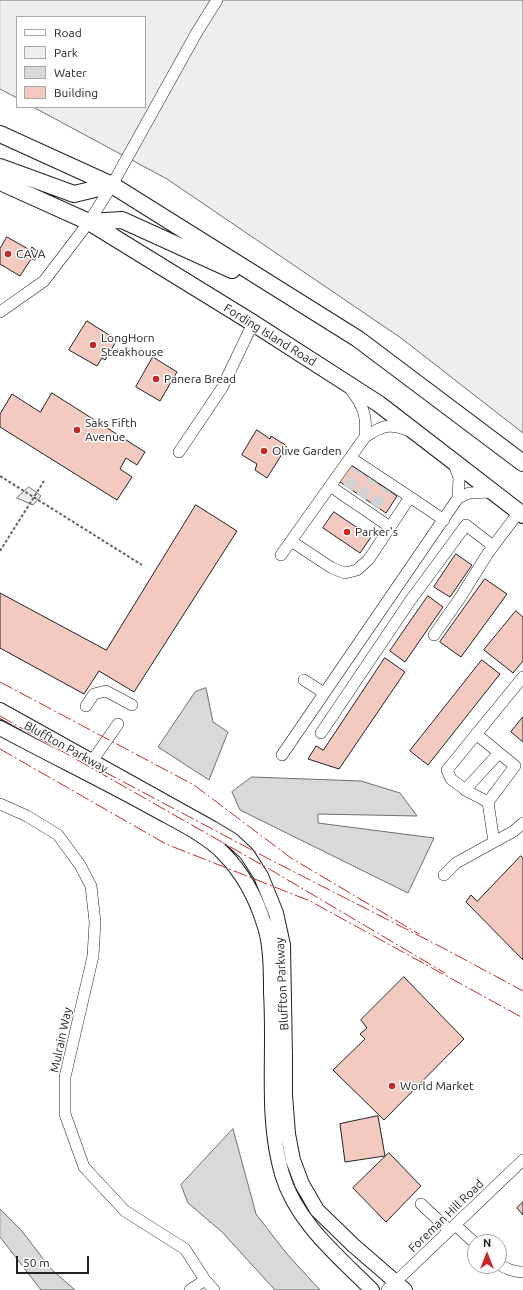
<!DOCTYPE html>
<style>
body{margin:0}
#map{position:relative;width:523px;height:1290px;overflow:hidden;background:#fff;font-family:Ubuntu,sans-serif}
canvas{display:block}
.legend{position:absolute;left:16px;top:16px;width:130px;height:92px;box-sizing:border-box;background:#fff;border:1px solid #a7a7a7;margin:0;padding:5px 7px;list-style:none;font-size:12px;color:#222}
.legend li{display:flex;align-items:center;gap:8px;height:20px}
.legend b{width:20px;border:1px solid #a7a7a7}
.north{position:absolute;left:467px;top:1234px;width:40px;height:40px;box-sizing:border-box;background:#fff;border:1px solid #a7a7a7;border-radius:50%;rotate:0deg;font-size:11px;font-weight:700;line-height:16px;text-align:center;color:#222}
.north::after{content:'';display:block;margin:auto;width:14px;height:18px;background:#c62828;clip-path:polygon(50% 0,100% 100%,50% 72%,0 100%)}
.scale{position:absolute;left:16px;top:1256px;width:73px;height:18px;box-sizing:border-box;border:2px solid #222;border-top:0;padding-left:5px;font-size:12px;line-height:14px;white-space:nowrap;color:#222;-webkit-text-stroke:3px #fff;paint-order:stroke}
</style>
<div id="map">
<canvas width="523" height="1290"></canvas>
<ul class="legend">
<li><b style="height:5px;background:#fff"></b>Road</li>
<li><b style="height:11px;background:#eee"></b>Park</li>
<li><b style="height:11px;background:#d9d9d9"></b>Water</li>
<li><b style="height:11px;background:#f3c9c0"></b>Building</li>
</ul>
<div class="north">N</div>
<div class="scale">50 m</div>
</div>
<script>
const ctx = document.querySelector('canvas').getContext('2d');
ctx.lineJoin = 'round';
function fill(path, color) { ctx.fillStyle = color; ctx.fill(path, 'evenodd'); }
function stroke(path, color, width, dash) { ctx.strokeStyle = color; ctx.lineWidth = width; ctx.lineCap = dash ? 'butt' : 'round'; ctx.setLineDash(dash || []); ctx.stroke(path); }
function drawText(font, color, halo, rows, align = 'center') {
  ctx.font = font + ' Ubuntu,sans-serif'; ctx.lineWidth = 3; ctx.setLineDash([]); ctx.textBaseline = 'middle'; ctx.strokeStyle = halo; ctx.fillStyle = color; for (const [text, x, y, turn = 0] of rows) {
    ctx.save(); ctx.translate(x, y); ctx.rotate((+turn || 0) * Math.PI / 180); ctx.textAlign = isNaN(turn) ? turn : align; if (halo) ctx.strokeText(text, 0, 0); ctx.fillText(text, 0, 0); ctx.restore();
  }
}
const green = new Path2D(`
 M 0,0 L 523,0 L 523,433 L 401,338 L 167,179 L 33,107 L 145,107 L 145,17 L 17,17 L 17,98 L 0,89 Z
 M 29,487 L 41,496 L 33,505 L 17,498 Z`);
const water = new Path2D(`
 M 206,688 L 213,722 L 228,732 L 209,780 L 158,747 L 195,692 Z
 M 252,777 L 361,781 L 400,793 L 417,816 L 318,814 L 318,823 L 434,838 L 408,893 L 240,810 L 232,792 Z
 M 233,1129 L 256,1214 L 287,1254 L 320,1290 L 275,1290 L 222,1232 L 188,1203 L 181,1185 Z
 M 0,1209 L 22,1231 L 50,1268 L 75,1290 L 41,1290 L 0,1237 Z`);
const building = new Path2D(`
 M 7,237 L 30,250 L 32,247 L 39,253 L 35,260 L 31,259 L 20,276 L 0,264 L 0,249 Z
 M 87,321 L 117,340 L 105,360 L 102,358 L 97,366 L 69,350 Z
 M 153,357 L 177,372 L 160,401 L 136,387 Z
 M 52,393 L 145,452 L 137,465 L 126,458 L 120,469 L 132,477 L 117,500 L 0,427 L 0,414 L 12,394 L 40,412 Z
 M 257,430 L 270,439 L 271,436 L 287,446 L 267,478 L 255,470 L 257,464 L 242,455 Z
 M 351,465 L 397,496 L 386,513 L 340,482 Z
 M 196,505 L 237,531 L 134,692 L 99,671 L 84,694 L 0,648 L 0,593 L 106,650 Z
 M 334,512 L 371,537 L 360,553 L 323,528 Z
 M 456,554 L 472,565 L 450,597 L 434,587 Z
 M 485,579 L 507,594 L 461,657 L 440,642 Z
 M 428,596 L 443,607 L 405,662 L 390,651 Z
 M 516,611 L 523,617 L 523,661 L 513,673 L 484,650 Z
 M 385,658 L 405,672 L 339,769 L 308,759 L 316,746 L 323,750 Z
 M 482,660 L 500,674 L 428,765 L 410,751 Z
 M 523,717 L 523,742 L 511,732 Z
 M 521,856 L 523,858 L 523,960 L 466,902 L 471,895 L 477,901 Z
 M 404,977 L 464,1039 L 384,1120 L 333,1070 L 365,1039 L 360,1034 L 367,1028 L 361,1020 Z
 M 378,1116 L 385,1156 L 345,1162 L 340,1124 Z
 M 389,1153 L 421,1186 L 386,1222 L 353,1188 Z
 M 523,1202 L 523,1215 L 517,1208 Z`);
const minorTunnel = new Path2D(`
 M 348,488 L 359,471
 M 361,497 L 373,480
 M 375,506 L 386,489`);
const path = new Path2D(`
 M 0,476 L 142,565
 M 0,551 L 44,481`);
const minor = new Path2D(`
 M 0,312 L 44,281 L 89,222 L 112,185 L 197,32 L 217,0
 M 351,390 C 364,407 367,416 365,437
 M 179,452 L 222,388 L 253,323
 M 453,461 L 459,478 L 458,498 L 469,493 L 492,492
 M 330,486 L 390,527
 M 410,497 L 444,520
 M 291,541 L 332,568 L 345,573 L 357,570 L 369,559 L 410,497 L 351,458
 M 281,555 L 365,437 C 383,425 389,423 410,431
 M 434,635 L 460,598 L 488,553 L 519,512
 M 304,680 L 324,693
 M 86,706 L 94,694 L 106,691 L 132,705
 M 321,733 L 410,601 L 466,525 L 493,546
 M 476,734 L 515,766 L 488,802 L 467,791 L 451,779 L 447,770 L 523,677
 M 282,755 L 458,498
 M 92,761 L 118,724
 M 465,790 L 499,753
 M 488,802 L 494,842
 M 0,804 L 27,816 L 58,835 L 80,865 L 91,886 L 95,922 L 93,956 L 65,1077 L 65,1114 L 84,1167 L 125,1211 L 185,1249 L 205,1280 L 214,1290
 M 444,875 L 456,863 L 514,831 L 523,823
 M 421,1204 L 449,1230
 M 455,1225 L 475,1243
 M 499,1264 C 505,1269 515,1272 523,1272
 M 190,1290 L 205,1280
 M 387,1290 L 523,1160`);
const major = new Path2D(`
 M 0,710 L 212,828 L 232,840 L 247,854 L 261,876 L 276,913 L 283,945 L 285,1057 L 285,1095 L 288,1134 L 293,1160 L 302,1184 L 317,1210 L 353,1245 L 405,1290
 M 0,728 C 52,756 106,782 158,811 C 178,822 207,836 223,853 C 243,873 257,900 265,927 C 271,946 271,973 271,993 C 272,1008 272,1023 272,1038 C 272,1084 269,1129 282,1174 C 296,1222 338,1256 372,1290`);
const highway = new Path2D(`
 M 0,134 L 112,185 L 358,339 L 523,463
 M 0,167 L 74,194 L 112,185
 M 0,182 L 89,222 L 253,323 L 379,404 L 523,515
 M 89,222 L 122,220 L 232,270`);
const power = new Path2D(`
 M 0,682 L 194,785 L 291,858 L 419,934
 M 0,716 L 271,870 L 445,973
 M 0,749 L 166,844 L 310,901 L 523,1018
 M 84,761 L 267,858 L 445,949 L 523,991`);
const markers = [
 [8,254,4,"#c62828"],
 [93,345,4,"#c62828"],
 [156,379,4,"#c62828"],
 [77,430,4,"#c62828"],
 [264,451,4,"#c62828"],
 [347,532,4,"#c62828"],
 [392,1086,4,"#c62828"]
];
const poiNames = [
 ["CAVA",16,254],
 ["LongHorn",101,338],
 ["Steakhouse",101,352],
 ["Panera Bread",164,379],
 ["Saks Fifth",85,423],
 ["Avenue",85,437],
 ["Olive Garden",272,451],
 ["Parker's",355,532],
 ["World Market",400,1086]
];
const streetNames = [
 ["Fording Island Road",270,335,32],
 ["Bluffton Parkway",66,747,29],
 ["Bluffton Parkway",282,984,-93],
 ["Mulrain Way",61,1040,-78],
 ["Foreman Hill Road",446,1216,-44]
];
fill(green, '#eee');
stroke(green, '#6f6f6f', 1);
fill(water, '#d9d9d9');
stroke(water, '#6f6f6f', 1);
fill(building, '#f3c9c0');
stroke(building, '#222', 1);
stroke(minorTunnel, '#d3d3d3', 11, [11, 5.5]);
stroke(minor, '#222', 12);
stroke(major, '#222', 16);
stroke(highway, '#222', 18);
stroke(path, '#646464', 2, [3, 2]);
stroke(minor, '#fff', 11);
stroke(major, '#fff', 14);
stroke(highway, '#fff', 16);
stroke(power, '#c62828', 1, [14, 3, 2, 3]);
for (const [x, y, r, color] of markers) { const dot = new Path2D(); dot.arc(x, y, r, 0, 2 * Math.PI); ctx.fillStyle = color; ctx.fill(dot); stroke(dot, '#fff', 1.5); }
drawText('12px', '#222', '#fff', poiNames, 'left');
drawText('12px', '#222', '#fff', streetNames);
</script>
